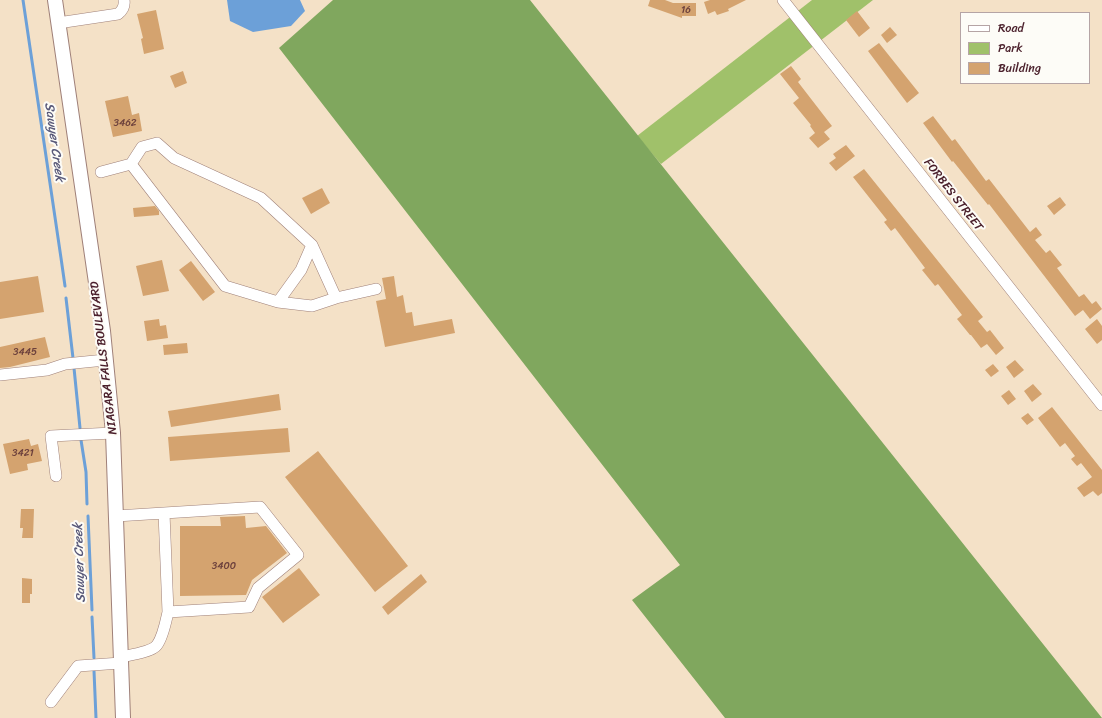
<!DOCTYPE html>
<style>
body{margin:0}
#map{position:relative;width:1102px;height:718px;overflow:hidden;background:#f4e1c7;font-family:Sriracha,sans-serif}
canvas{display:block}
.legend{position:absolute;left:960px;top:12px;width:130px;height:72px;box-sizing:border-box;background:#fdfcf7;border:1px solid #b5a4a5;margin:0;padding:5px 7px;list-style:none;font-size:12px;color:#4a1f2b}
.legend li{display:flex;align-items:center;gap:8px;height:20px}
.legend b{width:20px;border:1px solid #b5a4a5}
</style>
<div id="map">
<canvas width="1102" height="718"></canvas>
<ul class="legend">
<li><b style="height:5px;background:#fff"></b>Road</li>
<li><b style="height:11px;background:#a0c16a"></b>Park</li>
<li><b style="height:11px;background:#d4a36f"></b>Building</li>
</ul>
</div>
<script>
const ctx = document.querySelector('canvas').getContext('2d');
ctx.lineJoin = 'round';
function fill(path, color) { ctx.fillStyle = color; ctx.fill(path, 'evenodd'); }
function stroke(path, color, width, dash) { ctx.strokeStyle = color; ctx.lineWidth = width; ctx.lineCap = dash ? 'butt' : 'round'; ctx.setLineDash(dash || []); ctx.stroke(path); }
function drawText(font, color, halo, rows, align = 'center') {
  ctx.font = font + ' Sriracha,sans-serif'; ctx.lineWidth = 4; ctx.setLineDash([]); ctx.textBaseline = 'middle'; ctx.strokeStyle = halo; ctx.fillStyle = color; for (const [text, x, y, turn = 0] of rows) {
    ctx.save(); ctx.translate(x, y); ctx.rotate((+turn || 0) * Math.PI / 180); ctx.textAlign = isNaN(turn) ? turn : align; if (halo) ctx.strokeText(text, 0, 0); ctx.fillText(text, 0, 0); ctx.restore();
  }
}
const green = new Path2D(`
 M 812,0 L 873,0 L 661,164 L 637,136 Z`);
const forest = new Path2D(`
 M 333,0 L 530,0 L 1102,718 L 725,718 L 632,600 L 680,565 L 279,48 Z`);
const water = new Path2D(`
 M 227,0 L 300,0 L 305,11 L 291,26 L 253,32 L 230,21 Z`);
const stream = new Path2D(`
 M 23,0 L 61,258 L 65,286
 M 66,298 L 73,358
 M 74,368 L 80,428
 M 81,440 L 86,472 L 87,504
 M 88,516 L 92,610
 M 92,617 L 94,658
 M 94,671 L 96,718`);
const building = new Path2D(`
 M 650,0 L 665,0 L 673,3 L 696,3 L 696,16 L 682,16 L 682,18 L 648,6 Z
 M 710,0 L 746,0 L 728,9 L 729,11 L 717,15 L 715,11 L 708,14 L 704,2 Z
 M 156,10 L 164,49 L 144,54 L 141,39 L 143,38 L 137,14 Z
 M 857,11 L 870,28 L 859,37 L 846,20 Z
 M 890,27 L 897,35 L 887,43 L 881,35 Z
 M 879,43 L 919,93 L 907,103 L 868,51 Z
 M 791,66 L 801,79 L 798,82 L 832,126 L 824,132 L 830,139 L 818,148 L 809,138 L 815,133 L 810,126 L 811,125 L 793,103 L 799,98 L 780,74 Z
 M 183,71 L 187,83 L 175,88 L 170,76 Z
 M 128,96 L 132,115 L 139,113 L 142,131 L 113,137 L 105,101 Z
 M 933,116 L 952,141 L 955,139 L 986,181 L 989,179 L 1030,232 L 1036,227 L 1042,235 L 1035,240 L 1046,253 L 1050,250 L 1062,265 L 1057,268 L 1079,297 L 1084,294 L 1092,304 L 1096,301 L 1102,309 L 1090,319 L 1083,310 L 1075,316 L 989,204 L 988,205 L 953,161 L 952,162 L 923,123 Z
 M 846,145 L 855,156 L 836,171 L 829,163 L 836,158 L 833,154 Z
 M 864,169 L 983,317 L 978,321 L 987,332 L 990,330 L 1004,348 L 996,355 L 987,344 L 981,348 L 971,335 L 970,335 L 957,319 L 962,315 L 938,284 L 935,286 L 922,270 L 925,268 L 895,228 L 891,231 L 884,222 L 887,220 L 853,177 Z
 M 322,188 L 330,203 L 311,214 L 302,198 Z
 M 1060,197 L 1066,205 L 1054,215 L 1047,206 Z
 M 155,206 L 159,211 L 159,215 L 134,217 L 133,208 Z
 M 162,260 L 169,291 L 143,296 L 136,266 Z
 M 191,261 L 215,292 L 203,301 L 179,270 Z
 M 38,276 L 44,312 L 0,319 L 0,282 Z
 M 394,276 L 397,297 L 403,295 L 406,313 L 412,312 L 414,326 L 452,319 L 455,333 L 385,347 L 376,301 L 386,299 L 382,278 Z
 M 159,319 L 160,326 L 166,325 L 168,338 L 147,341 L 144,321 Z
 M 1097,319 L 1102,326 L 1102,340 L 1097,344 L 1085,329 Z
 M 45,337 L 50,357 L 10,367 L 0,368 L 0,347 Z
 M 187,343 L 188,353 L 164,355 L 163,345 Z
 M 1015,360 L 1024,370 L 1014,378 L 1006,367 Z
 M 993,364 L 999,371 L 991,377 L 985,370 Z
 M 1033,384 L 1042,394 L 1032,402 L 1024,391 Z
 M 1009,390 L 1016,399 L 1008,405 L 1001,396 Z
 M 279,394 L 281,410 L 171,427 L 168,411 Z
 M 1052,407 L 1102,470 L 1102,493 L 1098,496 L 1093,491 L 1084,497 L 1077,488 L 1092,477 L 1081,463 L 1077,466 L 1071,459 L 1075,456 L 1065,443 L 1060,447 L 1038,418 Z
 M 1028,413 L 1034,420 L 1027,425 L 1021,418 Z
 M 288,428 L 290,452 L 170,461 L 168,437 Z
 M 29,439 L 31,446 L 38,444 L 42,461 L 27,464 L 28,470 L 10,474 L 3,444 Z
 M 318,451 L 408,566 L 375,592 L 285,477 Z
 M 21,509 L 34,509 L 33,538 L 22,538 L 23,528 L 20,528 Z
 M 245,516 L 246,528 L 266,526 L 287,553 L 252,580 L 246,595 L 180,596 L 180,526 L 221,526 L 220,517 Z
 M 299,568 L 320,595 L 283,623 L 262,597 Z
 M 421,574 L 427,582 L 388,615 L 382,607 Z
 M 22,578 L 32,579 L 32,594 L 30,594 L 30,603 L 22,603 Z`);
const minor = new Path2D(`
 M 783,0 L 1102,405
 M 58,23 L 118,14 C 123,10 125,6 124,0
 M 131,164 L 225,286 L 278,302 L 312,306 L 336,298
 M 101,172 L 131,164 L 142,147 L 157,143 L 174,158 L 261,198 L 312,245 L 336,298 L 376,289
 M 278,302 L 301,270 L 312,245
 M 0,375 L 47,370 L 65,364 L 105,360
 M 56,476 L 51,436 L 113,433
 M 164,513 L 168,612
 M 116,516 L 260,507 L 298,555 L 258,588 L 249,607 L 168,612 C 166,621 163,637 157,645 C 152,652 130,655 121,657
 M 51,702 L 78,666 L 121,663`);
const major = new Path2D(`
 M 55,0 L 103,331 L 113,433 L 123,718`);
const numberNames = [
 ["16",686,10],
 ["3462",125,123],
 ["3445",25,352],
 ["3421",23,453],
 ["3400",224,566]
];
const streetNames = [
 ["FORBES STREET",953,195,52],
 ["NIAGARA FALLS BOULEVARD",104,358,-97]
];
const waterNames = [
 ["Sawyer Creek",54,142,82],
 ["Sawyer Creek",80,563,-92]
];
fill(green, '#a0c16a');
fill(forest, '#80a75e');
fill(water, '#6ca0d8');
stroke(stream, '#6ca0d8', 3);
fill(building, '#d4a36f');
stroke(minor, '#9f8079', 12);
stroke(major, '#9f8079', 16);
stroke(minor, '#fff', 11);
stroke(major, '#fff', 14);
drawText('10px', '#6c403c', null, numberNames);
drawText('12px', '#4a1f2b', '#fdfcf7', streetNames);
drawText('italic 13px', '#595979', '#fdfcf7', waterNames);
</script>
